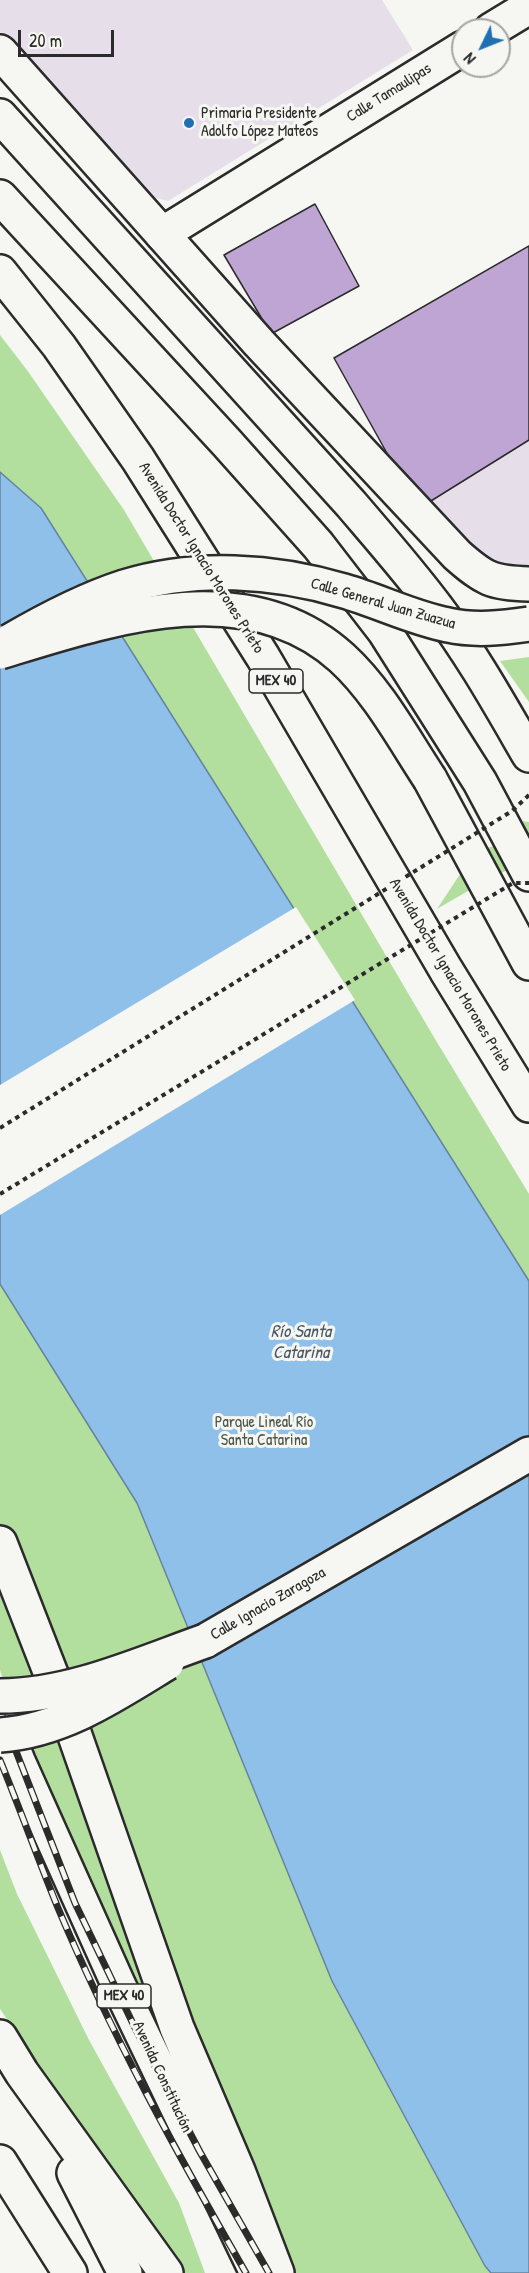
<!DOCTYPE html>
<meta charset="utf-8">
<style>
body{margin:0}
#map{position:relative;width:529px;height:2273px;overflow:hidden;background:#f6f6f2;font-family:"Patrick Hand",sans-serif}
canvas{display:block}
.north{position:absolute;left:451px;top:18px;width:60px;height:60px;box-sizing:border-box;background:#f6f6f2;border:2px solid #a5a5a2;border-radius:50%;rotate:227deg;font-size:16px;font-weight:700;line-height:24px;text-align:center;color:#2b2b2b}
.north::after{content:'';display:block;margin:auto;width:21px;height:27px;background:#1f6fb2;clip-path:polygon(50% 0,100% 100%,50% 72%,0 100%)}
.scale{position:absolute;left:18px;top:30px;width:96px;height:27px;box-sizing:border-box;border:3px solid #2b2b2b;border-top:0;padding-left:8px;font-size:18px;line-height:21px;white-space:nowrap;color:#2b2b2b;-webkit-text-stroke:4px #f6f6f2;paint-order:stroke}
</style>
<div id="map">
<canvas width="529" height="2273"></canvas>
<div class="north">N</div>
<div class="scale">20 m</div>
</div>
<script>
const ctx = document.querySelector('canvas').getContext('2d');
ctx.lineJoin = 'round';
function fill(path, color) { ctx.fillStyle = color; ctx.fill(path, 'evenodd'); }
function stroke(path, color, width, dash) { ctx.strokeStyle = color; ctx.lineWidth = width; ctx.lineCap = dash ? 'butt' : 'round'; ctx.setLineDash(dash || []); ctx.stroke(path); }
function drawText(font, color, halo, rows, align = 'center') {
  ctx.font = font + ' "Patrick Hand",sans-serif'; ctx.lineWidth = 6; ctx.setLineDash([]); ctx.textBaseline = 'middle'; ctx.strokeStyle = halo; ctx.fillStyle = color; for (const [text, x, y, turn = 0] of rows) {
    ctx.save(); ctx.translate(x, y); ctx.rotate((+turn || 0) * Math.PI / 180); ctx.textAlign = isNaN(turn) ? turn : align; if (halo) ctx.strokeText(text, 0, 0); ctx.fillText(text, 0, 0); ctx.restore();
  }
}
const built = new Path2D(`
 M 0,0 L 382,0 L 413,50 L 168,201 L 149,196 L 0,32 Z
 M 529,440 L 529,565 L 514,573 L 479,570 L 418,509 Z`);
const green = new Path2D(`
 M 0,335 L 27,370 L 124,510 L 435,1039 L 529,1194 L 529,2273 L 285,2273 L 137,2030 L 6,1690 L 0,1670 Z
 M 529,657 L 529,702 L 500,661 Z
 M 520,821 L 529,822 L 529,863 L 497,874 L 437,909 L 476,850 L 520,841 Z
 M 0,1850 L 17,1894 L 89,2040 L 179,2203 L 205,2273 L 182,2273 L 0,2009 Z`);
const water = new Path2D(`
 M 0,472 L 41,508 L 529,1281 L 529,2273 L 491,2273 L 485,2266 L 332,1981 L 137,1503 L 0,1284 Z`);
const pier = new Path2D(`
 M 296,907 L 355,1000 L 0,1215 L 0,1085 Z`);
const building = new Path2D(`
 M 315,204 L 359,286 L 271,334 L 224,255 Z
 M 529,246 L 529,440 L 418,509 L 334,358 Z`);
const minor = new Path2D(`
 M 491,30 L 529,7
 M 162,234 L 463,48
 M 0,2162 L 70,2273`);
const major = new Path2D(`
 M 205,1641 L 529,1454`);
const highway = new Path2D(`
 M 0,52 L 259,343 L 457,555 C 484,579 492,583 529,584
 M 0,116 L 351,504 C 380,538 409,571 436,607 C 471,653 500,705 529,755
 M 0,197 L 227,443 L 318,545 L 385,632 L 480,782 L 529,874
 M 0,272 L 59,346 L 138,459 L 263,657 L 446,970 L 529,1105
 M 430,779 L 529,963
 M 0,1543 L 74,1733 L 177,2028 L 238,2171 L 277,2273
 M 0,1715 L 18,1761 L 119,1986 L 257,2273
 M 0,2037 L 22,2073 L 166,2273
 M 74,2173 L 125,2273`);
const rail = new Path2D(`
 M 0,1710 L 75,1903 L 136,2030 L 200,2152 L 269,2273
 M 0,1760 C 20,1809 38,1859 58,1908 C 111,2034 178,2155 246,2273`);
const pathBridge = new Path2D(`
 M 0,1128 L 512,811 L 529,795
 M 0,1194 L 513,883 L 529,883`);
const minorBridge = new Path2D(`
 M 10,641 C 46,620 84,600 124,587 C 195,565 274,570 344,591 C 379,601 412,618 448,625 C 475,631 502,628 529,624`);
const majorBridge = new Path2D(`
 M 0,1735 C 62,1731 115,1695 167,1663`);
const highwayBridge = new Path2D(`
 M 0,652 C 108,619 246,571 342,658 C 378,691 403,738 430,779
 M 0,1696 C 70,1696 140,1664 205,1641`);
const markers = [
 [189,123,6,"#1f6fb2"]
];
const shields = [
 [276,681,54],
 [124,1996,54]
];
const shieldNames = [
 ["MEX 40",276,681],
 ["MEX 40",124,1996]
];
const streetNames = [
 ["Calle Tamaulipas",389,93,-32],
 ["Avenida Doctor Ignacio Morones Prieto",201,558,58],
 ["Calle General Juan Zuazua",383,604,16],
 ["Avenida Doctor Ignacio Morones Prieto",450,975,59],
 ["Calle Ignacio Zaragoza",268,1604,-30],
 ["Avenida Constitución",162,2077,65]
];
const poiNames = [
 ["Primaria Presidente",201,114],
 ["Adolfo López Mateos",201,132]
];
const parkNames = [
 ["Parque Lineal Río",264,1423],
 ["Santa Catarina",264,1441]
];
const waterNames = [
 ["Río Santa",301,1332],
 ["Catarina",301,1353]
];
fill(built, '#e6dee9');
fill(green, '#b2df9d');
fill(water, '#8ec0ea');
stroke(water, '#66849e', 1.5);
fill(pier, '#f6f6f2');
fill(building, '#bfa5d3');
stroke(building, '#2b2b2b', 1.5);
stroke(minor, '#2b2b2b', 38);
stroke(major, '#2b2b2b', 38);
stroke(highway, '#2b2b2b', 38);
stroke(minor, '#f6f6f2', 33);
stroke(major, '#f6f6f2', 33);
stroke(highway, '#f6f6f2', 33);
stroke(rail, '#2b2b2b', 7);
stroke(rail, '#f6f6f2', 4.5, [14]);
stroke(minorBridge, '#2b2b2b', 38, []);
stroke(majorBridge, '#2b2b2b', 38, []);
stroke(highwayBridge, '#2b2b2b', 38, []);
stroke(pathBridge, '#2b2b2b', 4, [4.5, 4.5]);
stroke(minorBridge, '#f6f6f2', 33);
stroke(majorBridge, '#f6f6f2', 33);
stroke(highwayBridge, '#f6f6f2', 33);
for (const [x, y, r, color] of markers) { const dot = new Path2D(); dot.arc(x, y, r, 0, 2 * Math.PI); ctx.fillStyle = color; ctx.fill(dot); stroke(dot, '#f6f6f2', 2); }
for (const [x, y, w] of shields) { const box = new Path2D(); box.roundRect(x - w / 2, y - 12, w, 24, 4.5); ctx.fillStyle = '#f6f6f2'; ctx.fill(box); stroke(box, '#2b2b2b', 1.5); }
drawText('bold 15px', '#2b2b2b', null, shieldNames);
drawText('16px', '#2b2b2b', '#f6f6f2', streetNames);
drawText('16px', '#2b2b2b', '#f6f6f2', poiNames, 'left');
drawText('16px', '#4d5848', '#f6f6f2', parkNames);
drawText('italic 18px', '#495864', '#f6f6f2', waterNames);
</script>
